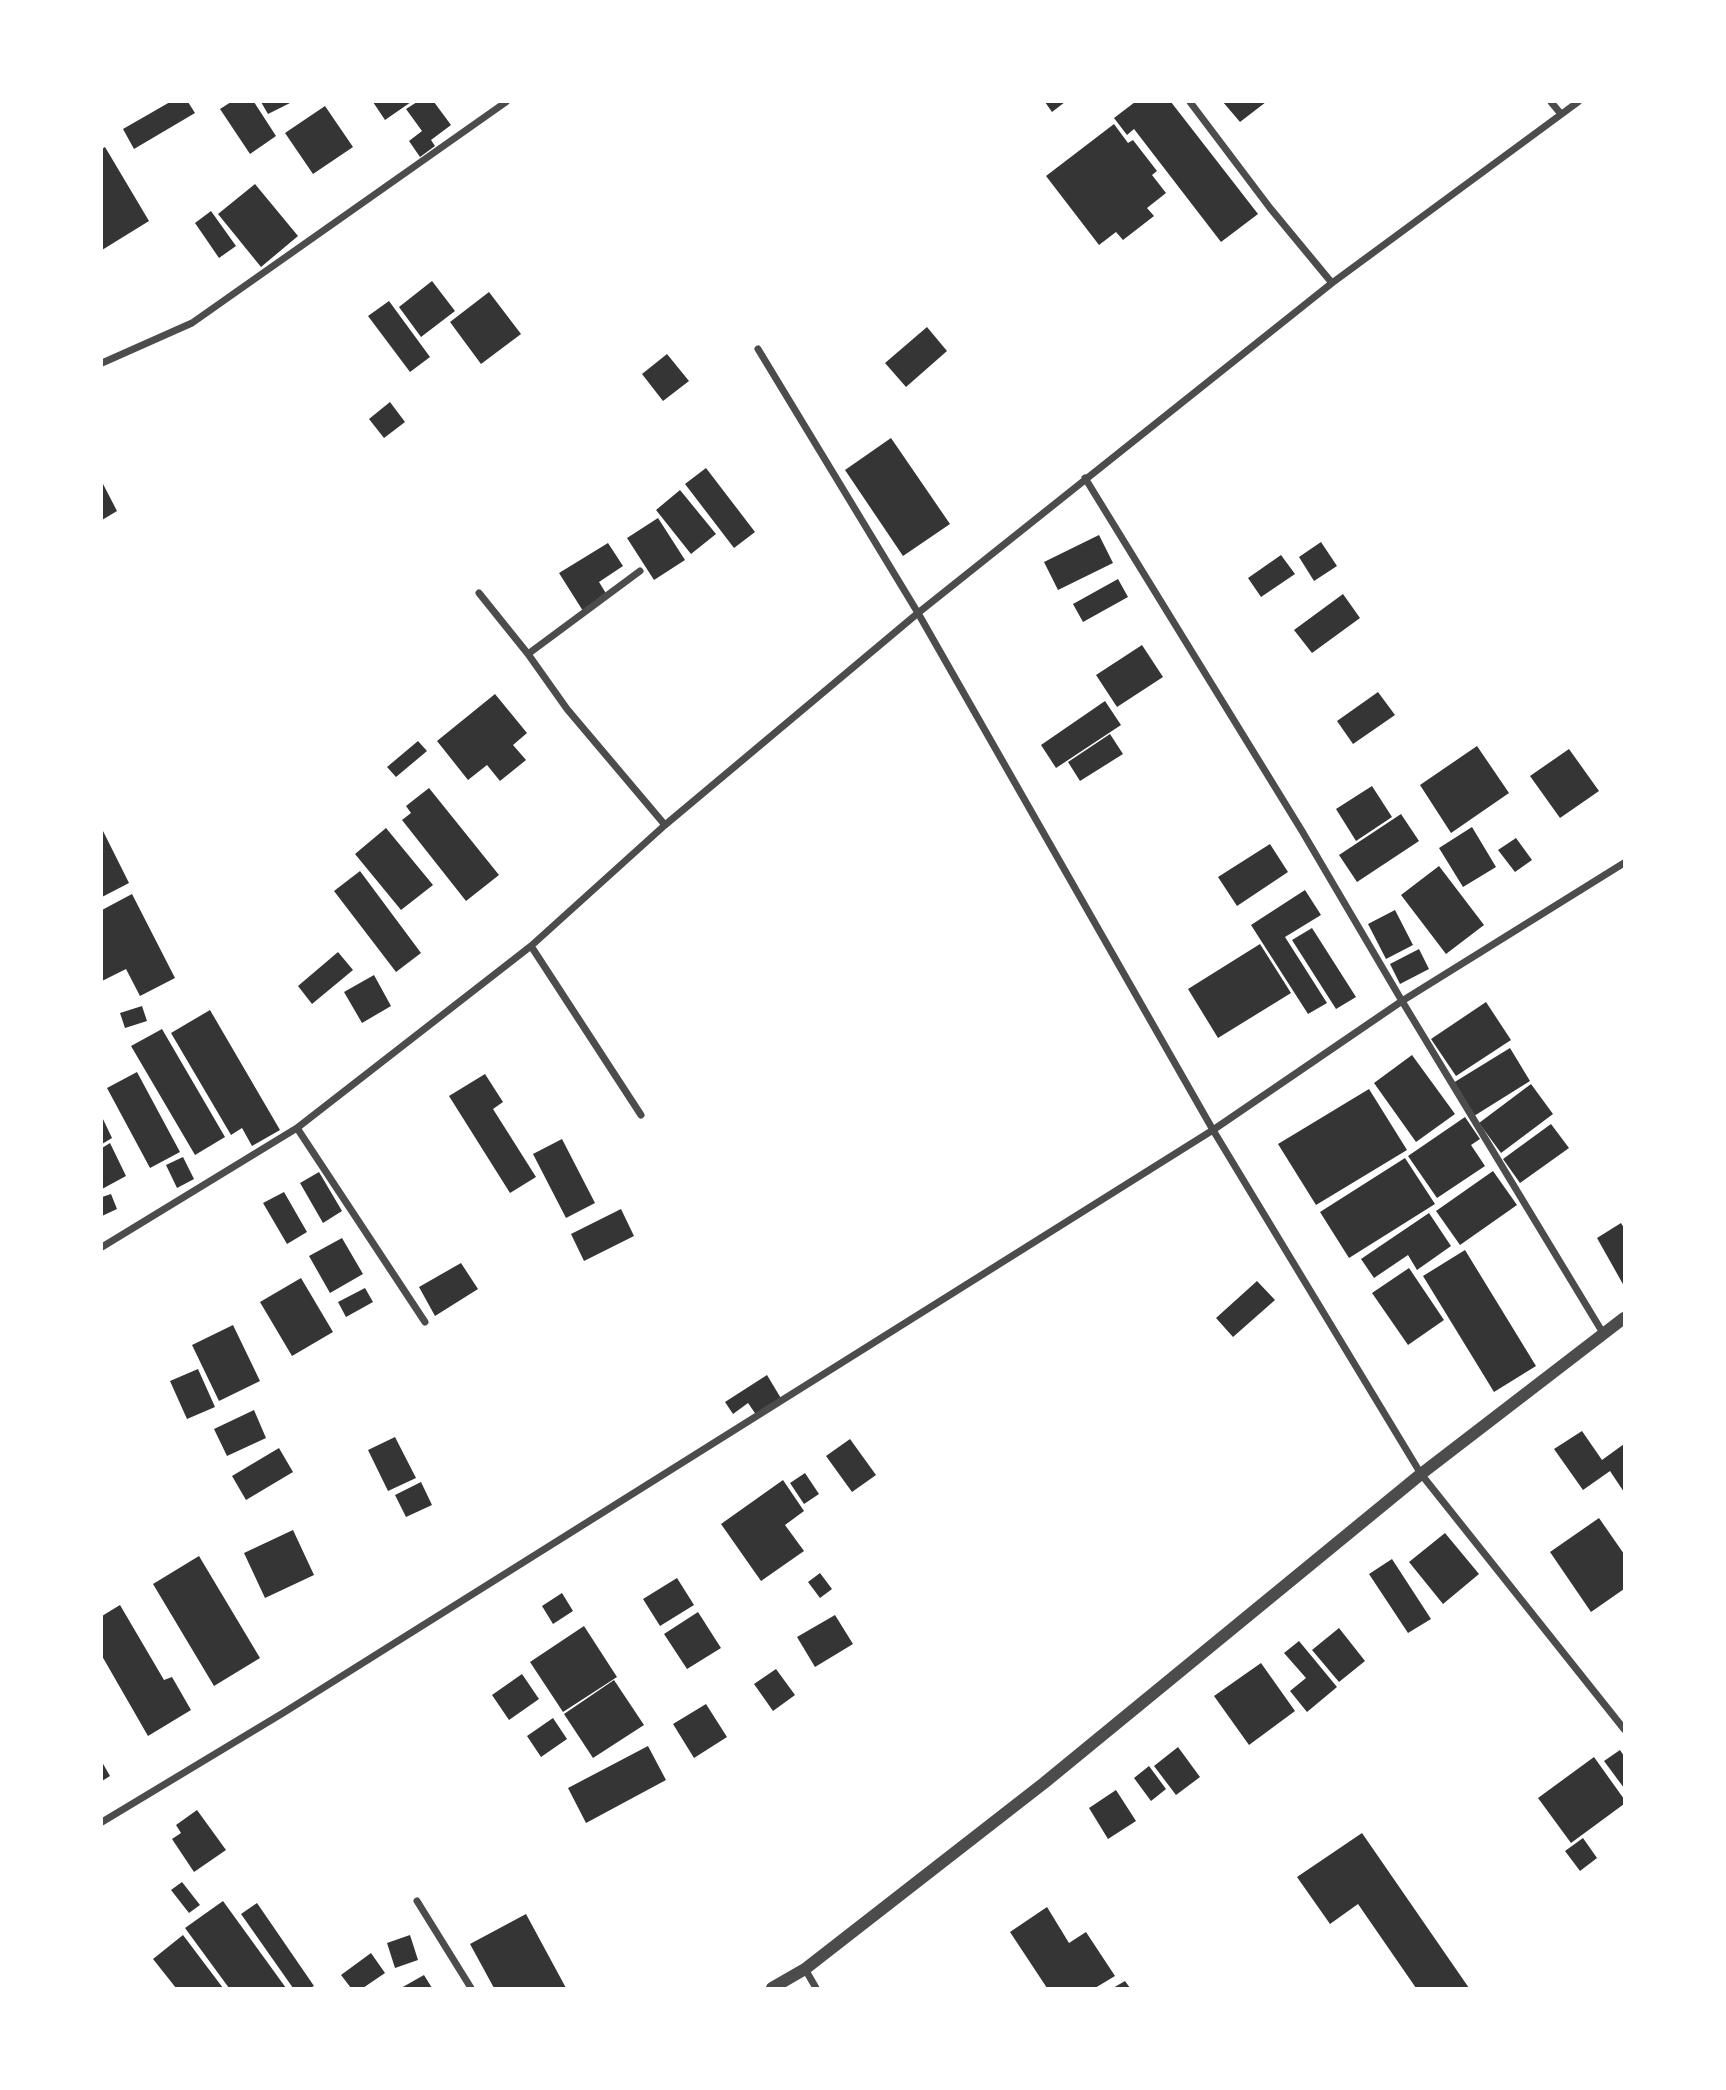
<!DOCTYPE html>
<style>
body{margin:0}
#map{position:relative;width:1726px;height:2090px;overflow:hidden;background:#fff;font-family:"Alegreya Sans",sans-serif}
canvas{display:block}
.frame{position:absolute;inset:0;border:103px solid #fff;pointer-events:none}
</style>
<div id="map">
<canvas width="1726" height="2090"></canvas>
<div class="frame"></div>
</div>
<script>
const ctx = document.querySelector('canvas').getContext('2d');
ctx.lineJoin = 'round';
function fill(path, color) { ctx.fillStyle = color; ctx.fill(path, 'evenodd'); }
function stroke(path, color, width, dash) { ctx.strokeStyle = color; ctx.lineWidth = width; ctx.lineCap = dash ? 'butt' : 'round'; ctx.setLineDash(dash || []); ctx.stroke(path); }
const building = new Path2D(`
 M 170,102 L 188,102 L 195,113 L 134,149 L 123,129 Z
 M 231,102 L 254,102 L 276,136 L 250,154 L 220,109 Z
 M 261,102 L 292,102 L 268,114 Z
 M 373,102 L 411,102 L 385,120 Z
 M 417,102 L 434,102 L 451,125 L 431,140 L 435,146 L 420,157 L 409,141 L 422,131 L 406,109 Z
 M 1045,102 L 1065,102 L 1052,112 Z
 M 1135,102 L 1171,102 L 1258,214 L 1221,242 L 1134,129 L 1127,135 L 1114,118 Z
 M 1223,102 L 1266,102 L 1240,122 Z
 M 325,106 L 353,147 L 313,174 L 285,133 Z
 M 1114,124 L 1128,143 L 1133,140 L 1157,171 L 1152,175 L 1166,193 L 1147,208 L 1154,216 L 1123,240 L 1116,232 L 1099,245 L 1046,176 Z
 M 105,147 L 149,221 L 102,250 L 102,149 Z
 M 255,184 L 298,236 L 261,267 L 218,214 Z
 M 211,211 L 236,246 L 219,258 L 195,223 Z
 M 432,281 L 455,311 L 421,337 L 399,307 Z
 M 489,292 L 521,334 L 481,364 L 450,322 Z
 M 389,301 L 430,357 L 410,372 L 368,316 Z
 M 927,327 L 947,351 L 906,387 L 885,363 Z
 M 667,354 L 689,381 L 663,401 L 642,374 Z
 M 390,402 L 405,422 L 384,438 L 369,419 Z
 M 891,438 L 950,524 L 903,556 L 845,470 Z
 M 706,468 L 755,532 L 734,548 L 685,484 Z
 M 102,482 L 117,511 L 102,520 Z
 M 680,490 L 716,534 L 691,554 L 656,510 Z
 M 658,518 L 685,560 L 654,580 L 627,538 Z
 M 1099,535 L 1113,563 L 1058,590 L 1044,562 Z
 M 1321,542 L 1337,566 L 1314,581 L 1299,557 Z
 M 608,543 L 623,566 L 599,582 L 607,595 L 583,611 L 559,573 Z
 M 1281,555 L 1295,574 L 1261,597 L 1248,578 Z
 M 1118,579 L 1128,597 L 1083,622 L 1073,604 Z
 M 1343,594 L 1360,618 L 1312,653 L 1294,630 Z
 M 1142,645 L 1163,677 L 1117,707 L 1096,675 Z
 M 1378,692 L 1395,715 L 1353,744 L 1337,721 Z
 M 495,694 L 527,733 L 513,745 L 526,760 L 500,781 L 487,765 L 468,780 L 437,741 Z
 M 1105,701 L 1121,725 L 1056,768 L 1041,745 Z
 M 1110,734 L 1123,754 L 1080,781 L 1068,762 Z
 M 418,741 L 427,751 L 396,777 L 387,767 Z
 M 1477,746 L 1509,793 L 1451,833 L 1420,785 Z
 M 1569,749 L 1599,791 L 1560,818 L 1530,776 Z
 M 1372,786 L 1392,817 L 1356,841 L 1336,809 Z
 M 429,788 L 499,875 L 466,901 L 402,820 L 411,813 L 406,806 Z
 M 1401,814 L 1419,841 L 1357,882 L 1339,855 Z
 M 1472,827 L 1496,867 L 1463,887 L 1439,848 Z
 M 386,828 L 433,885 L 401,910 L 355,854 Z
 M 102,829 L 129,883 L 102,897 Z
 M 1516,838 L 1532,860 L 1515,872 L 1498,850 Z
 M 1270,844 L 1288,872 L 1237,906 L 1218,877 Z
 M 1439,866 L 1484,925 L 1446,954 L 1401,895 Z
 M 360,871 L 421,953 L 396,972 L 334,891 Z
 M 1305,890 L 1321,915 L 1285,937 L 1327,1003 L 1308,1014 L 1251,925 Z
 M 132,894 L 175,978 L 140,996 L 126,969 L 102,981 L 102,910 Z
 M 1395,910 L 1413,945 L 1386,959 L 1368,924 Z
 M 1312,928 L 1356,997 L 1336,1009 L 1292,940 Z
 M 1260,944 L 1291,993 L 1218,1038 L 1188,989 Z
 M 1419,949 L 1429,969 L 1400,984 L 1390,964 Z
 M 338,952 L 353,970 L 312,1004 L 298,986 Z
 M 374,975 L 391,1006 L 362,1023 L 344,992 Z
 M 1486,1002 L 1511,1040 L 1456,1076 L 1431,1039 Z
 M 142,1006 L 147,1021 L 125,1028 L 120,1013 Z
 M 210,1010 L 280,1130 L 252,1146 L 242,1128 L 231,1135 L 171,1033 Z
 M 162,1029 L 225,1137 L 195,1155 L 131,1046 Z
 M 1510,1048 L 1530,1081 L 1474,1116 L 1453,1083 Z
 M 1412,1055 L 1455,1114 L 1416,1142 L 1374,1083 Z
 M 137,1072 L 180,1152 L 150,1168 L 107,1088 Z
 M 485,1074 L 503,1102 L 493,1109 L 536,1177 L 510,1193 L 449,1096 Z
 M 1531,1084 L 1553,1114 L 1501,1153 L 1479,1123 Z
 M 1369,1089 L 1407,1150 L 1316,1205 L 1278,1144 Z
 M 102,1117 L 112,1138 L 102,1144 Z
 M 1465,1117 L 1480,1139 L 1471,1145 L 1485,1166 L 1437,1198 L 1408,1156 Z
 M 1551,1124 L 1569,1148 L 1520,1183 L 1503,1159 Z
 M 562,1139 L 595,1203 L 566,1218 L 533,1154 Z
 M 110,1143 L 126,1176 L 102,1189 L 102,1148 Z
 M 183,1157 L 194,1179 L 177,1188 L 166,1165 Z
 M 1405,1158 L 1435,1204 L 1349,1258 L 1320,1212 Z
 M 1493,1171 L 1517,1205 L 1460,1245 L 1436,1211 Z
 M 319,1172 L 342,1211 L 323,1223 L 300,1183 Z
 M 284,1192 L 307,1232 L 287,1244 L 263,1203 Z
 M 111,1194 L 117,1209 L 102,1216 L 102,1197 Z
 M 621,1209 L 634,1236 L 584,1261 L 571,1234 Z
 M 1429,1213 L 1451,1246 L 1417,1270 L 1408,1255 L 1374,1278 L 1361,1259 Z
 M 1621,1223 L 1624,1228 L 1624,1286 L 1597,1238 Z
 M 342,1238 L 363,1274 L 330,1293 L 309,1256 Z
 M 1465,1250 L 1536,1366 L 1494,1392 L 1423,1276 Z
 M 461,1263 L 478,1289 L 435,1316 L 419,1287 Z
 M 1409,1268 L 1444,1320 L 1408,1345 L 1372,1293 Z
 M 301,1278 L 333,1332 L 292,1356 L 260,1302 Z
 M 1257,1281 L 1275,1300 L 1233,1337 L 1216,1318 Z
 M 365,1288 L 373,1302 L 346,1317 L 338,1302 Z
 M 233,1325 L 260,1381 L 219,1401 L 192,1345 Z
 M 198,1369 L 215,1407 L 187,1419 L 170,1381 Z
 M 767,1375 L 782,1400 L 757,1416 L 748,1403 L 733,1414 L 725,1402 Z
 M 254,1410 L 266,1438 L 227,1456 L 214,1429 Z
 M 1582,1431 L 1602,1460 L 1624,1444 L 1624,1492 L 1610,1471 L 1583,1490 L 1554,1449 Z
 M 395,1437 L 416,1478 L 388,1491 L 368,1450 Z
 M 850,1439 L 876,1475 L 852,1492 L 826,1456 Z
 M 279,1448 L 293,1472 L 246,1500 L 232,1476 Z
 M 805,1473 L 819,1494 L 804,1504 L 790,1483 Z
 M 783,1480 L 804,1511 L 785,1525 L 804,1551 L 761,1581 L 721,1524 Z
 M 421,1482 L 432,1505 L 406,1517 L 395,1495 Z
 M 1599,1518 L 1624,1554 L 1624,1589 L 1591,1612 L 1550,1552 Z
 M 293,1530 L 314,1575 L 265,1598 L 244,1553 Z
 M 1445,1533 L 1479,1574 L 1443,1604 L 1409,1562 Z
 M 199,1556 L 260,1658 L 214,1686 L 153,1584 Z
 M 1392,1559 L 1431,1619 L 1408,1633 L 1369,1574 Z
 M 820,1573 L 832,1589 L 820,1598 L 808,1582 Z
 M 677,1578 L 694,1605 L 660,1626 L 643,1599 Z
 M 562,1593 L 573,1611 L 553,1624 L 542,1606 Z
 M 120,1605 L 164,1680 L 172,1677 L 191,1710 L 148,1736 L 102,1656 L 102,1616 Z
 M 698,1612 L 721,1648 L 687,1669 L 664,1634 Z
 M 835,1615 L 853,1644 L 815,1667 L 797,1637 Z
 M 584,1626 L 617,1677 L 563,1712 L 530,1662 Z
 M 1339,1628 L 1365,1661 L 1339,1682 L 1312,1650 Z
 M 1299,1641 L 1337,1687 L 1307,1712 L 1290,1691 L 1306,1678 L 1284,1653 Z
 M 1261,1663 L 1295,1711 L 1249,1745 L 1214,1696 Z
 M 776,1669 L 795,1695 L 773,1711 L 754,1684 Z
 M 522,1674 L 539,1699 L 509,1720 L 492,1695 Z
 M 614,1680 L 644,1725 L 593,1758 L 564,1714 Z
 M 706,1704 L 727,1737 L 694,1758 L 673,1724 Z
 M 553,1718 L 567,1739 L 541,1757 L 527,1736 Z
 M 648,1746 L 666,1780 L 586,1823 L 568,1788 Z
 M 1178,1747 L 1200,1777 L 1176,1795 L 1154,1766 Z
 M 1620,1750 L 1624,1756 L 1624,1788 L 1604,1761 Z
 M 1594,1757 L 1624,1799 L 1624,1804 L 1571,1843 L 1538,1798 Z
 M 102,1762 L 110,1776 L 102,1781 Z
 M 1149,1766 L 1166,1789 L 1151,1801 L 1134,1778 Z
 M 1116,1790 L 1136,1821 L 1108,1839 L 1089,1808 Z
 M 197,1810 L 226,1850 L 194,1872 L 172,1839 L 181,1833 L 176,1825 Z
 M 1362,1833 L 1469,1988 L 1416,1988 L 1358,1904 L 1330,1924 L 1297,1877 Z
 M 1583,1838 L 1597,1858 L 1580,1871 L 1565,1851 Z
 M 182,1882 L 200,1905 L 189,1913 L 171,1890 Z
 M 223,1901 L 286,1988 L 229,1988 L 185,1928 Z
 M 257,1903 L 314,1986 L 310,1988 L 293,1988 L 241,1914 Z
 M 1047,1907 L 1069,1943 L 1086,1932 L 1115,1976 L 1095,1988 L 1047,1988 L 1010,1932 Z
 M 526,1914 L 566,1988 L 494,1988 L 470,1944 Z
 M 183,1935 L 223,1988 L 176,1988 L 153,1959 Z
 M 410,1935 L 418,1960 L 395,1968 L 387,1943 Z
 M 371,1953 L 385,1973 L 363,1988 L 351,1988 L 341,1975 Z
 M 424,1975 L 432,1988 L 401,1988 Z
 M 1125,1981 L 1130,1988 L 1113,1988 Z`);
const minor = new Path2D(`
 M 1190,102 L 1270,208 L 1332,283
 M 1551,102 L 1561,114
 M 758,349 L 918,613 L 1213,1130 L 1421,1474 L 1624,1729
 M 102,363 L 192,323 L 506,102
 M 1085,478 L 1302,831 L 1402,1001 L 1603,1333
 M 640,571 L 528,654 L 567,709 L 665,825
 M 479,593 L 528,654
 M 531,946 L 641,1115
 M 297,1128 L 425,1322
 M 102,1247 L 297,1128 L 531,946 L 665,825 L 918,613 L 1332,283 L 1578,102
 M 102,1822 L 283,1713 L 1213,1130 L 1402,1001 L 1624,863
 M 417,1901 L 471,1988
 M 805,1969 L 816,1988`);
const tertiary = new Path2D(`
 M 772,1988 L 805,1969 L 1044,1783 L 1421,1474 L 1624,1318`);
fill(building, '#353535');
stroke(minor, '#4c4c4c', 7);
stroke(tertiary, '#4c4c4c', 12);
</script>
